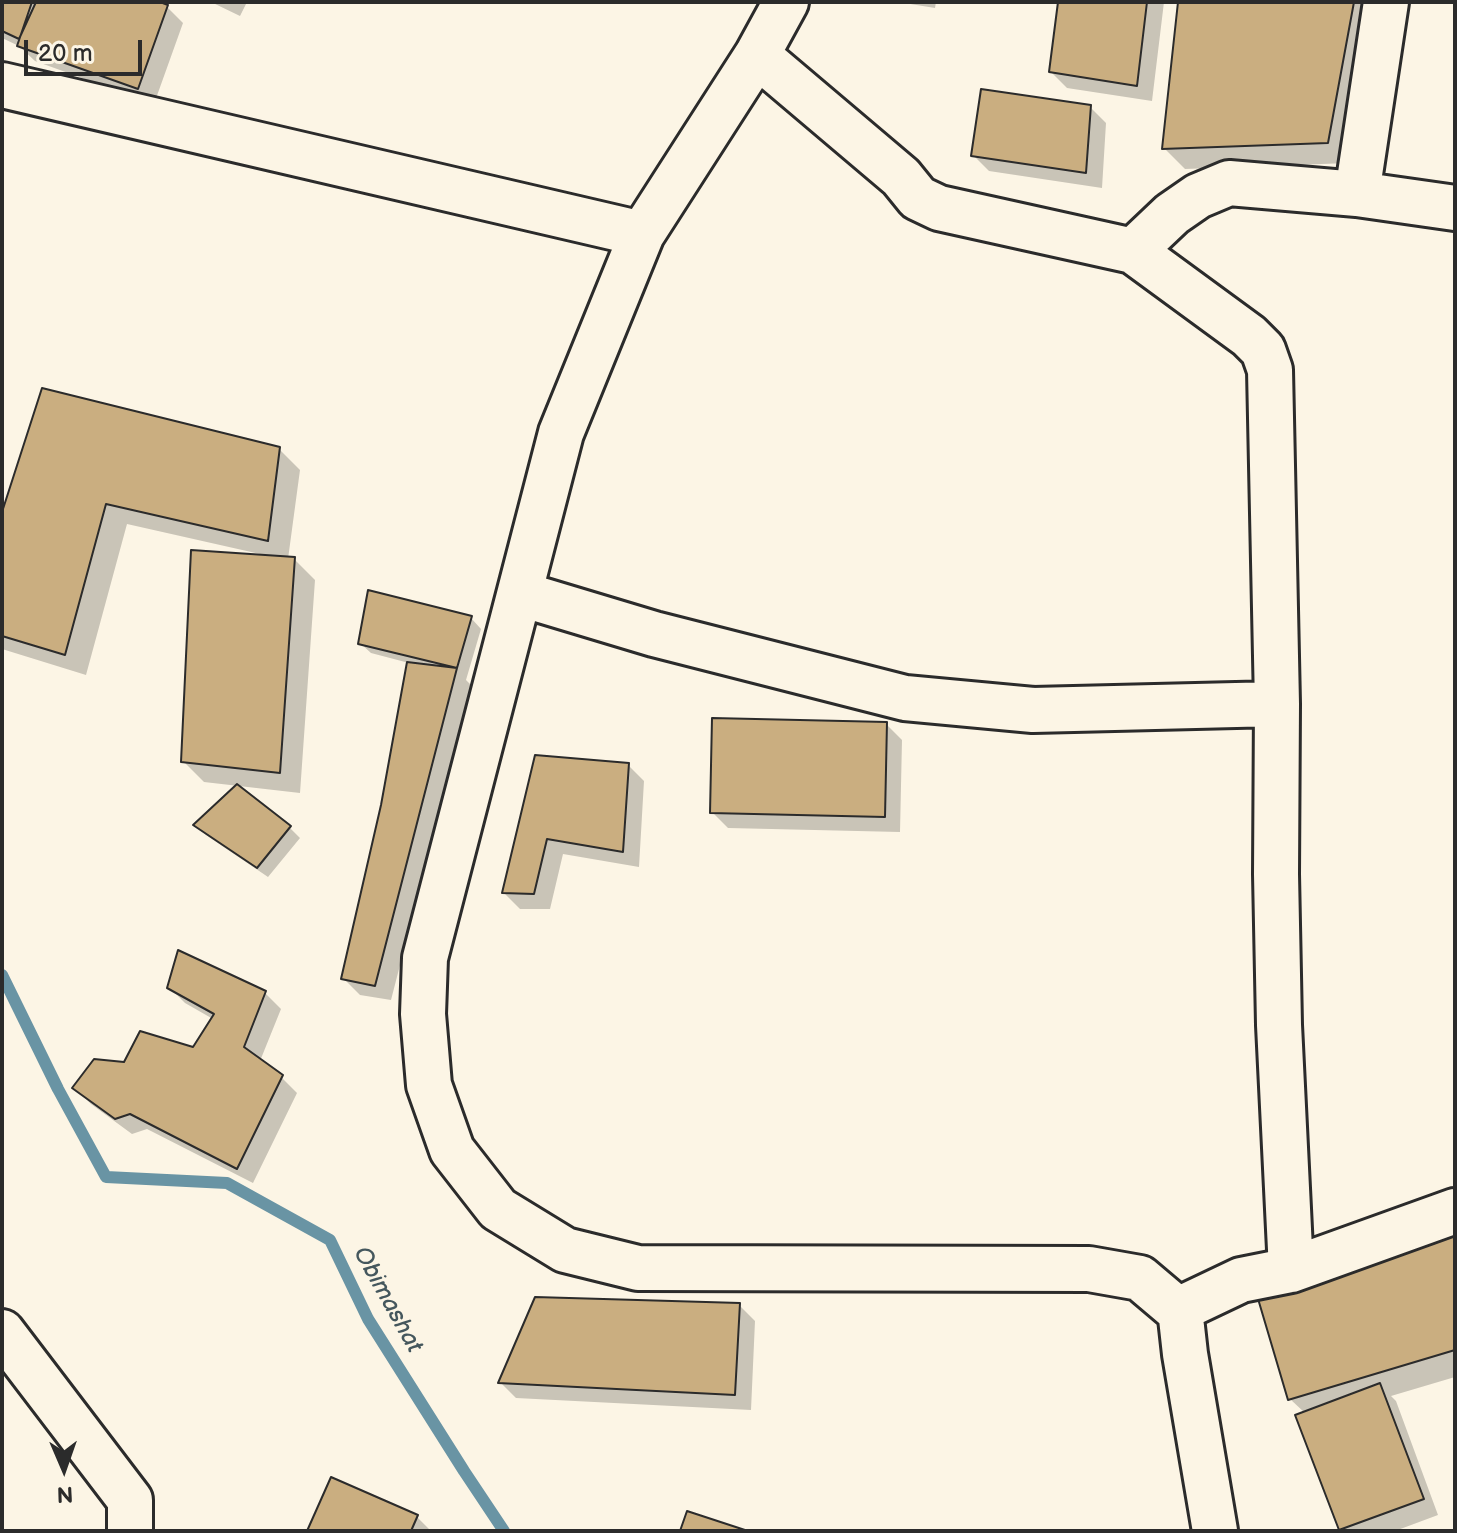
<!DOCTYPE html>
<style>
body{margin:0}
#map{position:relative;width:1457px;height:1533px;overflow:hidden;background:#fcf5e5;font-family:"Balsamiq Sans",sans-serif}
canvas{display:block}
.frame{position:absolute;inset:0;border:4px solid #2b2b2b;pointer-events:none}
.north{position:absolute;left:24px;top:1429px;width:80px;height:80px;-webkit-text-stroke:6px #fcf5e5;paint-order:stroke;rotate:178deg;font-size:22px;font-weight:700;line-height:32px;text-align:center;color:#2b2b2b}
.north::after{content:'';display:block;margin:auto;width:28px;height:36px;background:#2b2b2b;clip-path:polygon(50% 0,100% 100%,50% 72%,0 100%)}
.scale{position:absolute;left:24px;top:40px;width:118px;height:36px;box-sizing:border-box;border:4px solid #2b2b2b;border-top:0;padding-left:10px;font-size:24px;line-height:28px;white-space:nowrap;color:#2b2b2b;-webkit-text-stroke:6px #fcf5e5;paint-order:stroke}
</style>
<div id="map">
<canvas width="1457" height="1533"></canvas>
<div class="frame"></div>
<div class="north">N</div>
<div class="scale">20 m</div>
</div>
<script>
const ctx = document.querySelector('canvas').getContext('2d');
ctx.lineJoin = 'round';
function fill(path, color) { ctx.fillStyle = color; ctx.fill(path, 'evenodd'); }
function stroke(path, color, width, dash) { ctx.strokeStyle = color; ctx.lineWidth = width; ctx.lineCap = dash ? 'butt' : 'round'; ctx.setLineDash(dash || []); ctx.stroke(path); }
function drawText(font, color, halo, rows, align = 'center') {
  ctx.font = font + ' "Balsamiq Sans",sans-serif'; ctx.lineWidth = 6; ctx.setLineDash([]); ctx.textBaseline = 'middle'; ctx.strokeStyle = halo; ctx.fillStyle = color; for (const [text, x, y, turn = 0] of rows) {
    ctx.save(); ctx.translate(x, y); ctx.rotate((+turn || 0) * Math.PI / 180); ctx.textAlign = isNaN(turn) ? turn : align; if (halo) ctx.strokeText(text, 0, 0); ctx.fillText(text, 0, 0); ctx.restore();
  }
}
const shadow = new Path2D(`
 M 2,2 L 154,2 L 167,7 L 183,23 L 154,104 L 35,61 L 19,46 L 2,38 Z
 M 211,2 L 247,2 L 240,16 Z
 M 898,2 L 936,2 L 935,8 Z
 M 1060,2 L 1164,2 L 1152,101 L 1067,88 L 1051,72 Z
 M 1180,2 L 1378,2 L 1349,163 L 1185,169 L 1164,148 Z
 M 1090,107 L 1106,123 L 1102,188 L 989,171 L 973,155 Z
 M 279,449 L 300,470 L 288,559 L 294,559 L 315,580 L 300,793 L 204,782 L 183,761 L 260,554 L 127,524 L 86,675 L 2,649 L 2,519 Z
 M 471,618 L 481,629 L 466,680 L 472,686 L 391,1000 L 360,995 L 344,979 L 383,806 L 409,663 L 371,653 L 360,643 Z
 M 886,724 L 902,740 L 900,832 L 728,828 L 712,812 Z
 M 536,757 L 628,765 L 644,781 L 639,867 L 563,854 L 550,909 L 520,909 L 504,893 Z
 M 196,825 L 289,827 L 300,838 L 268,877 L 206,835 Z
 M 180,952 L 265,993 L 281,1009 L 260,1061 L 281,1077 L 297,1093 L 253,1183 L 147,1129 L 132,1134 L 91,1104 L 75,1088 L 125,1064 L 194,1049 L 213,1019 L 185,1003 L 169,987 Z
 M 1455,1234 L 1455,1377 L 1391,1396 L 1396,1401 L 1438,1515 L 1395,1531 L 1342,1531 L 1305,1413 L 1290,1399 Z
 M 739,1305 L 755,1321 L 751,1410 L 516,1398 L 501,1383 Z
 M 417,1517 L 431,1531 L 309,1531 Z`);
const stream = new Path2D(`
 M 2,975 L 58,1089 L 106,1177 L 227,1183 L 330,1240 L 368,1319 L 464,1471 L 504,1531`);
const building = new Path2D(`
 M 2,2 L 36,2 L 19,39 L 2,31 Z
 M 32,2 L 160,2 L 168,5 L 138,89 L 17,46 Z
 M 1058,2 L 1147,2 L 1137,86 L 1049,72 Z
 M 1178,2 L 1354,2 L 1328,143 L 1162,149 Z
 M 981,89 L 1091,105 L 1086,173 L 971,156 Z
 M 42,388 L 280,447 L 268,541 L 106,504 L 65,655 L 2,636 L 2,512 Z
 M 191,550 L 295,557 L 280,773 L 181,762 Z
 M 368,590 L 472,616 L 457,668 L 358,644 Z
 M 407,662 L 457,668 L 375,986 L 341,979 L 381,805 Z
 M 712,718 L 887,722 L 885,817 L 710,813 Z
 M 535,755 L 629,763 L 623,852 L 547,839 L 534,894 L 502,893 Z
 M 237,784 L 291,826 L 257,868 L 193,825 Z
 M 178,950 L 266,991 L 244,1047 L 283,1075 L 237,1169 L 130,1114 L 115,1119 L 72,1088 L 94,1059 L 124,1062 L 140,1031 L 193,1047 L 214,1014 L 167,988 Z
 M 1455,1232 L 1455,1350 L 1288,1400 L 1256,1292 Z
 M 535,1297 L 740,1303 L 735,1395 L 498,1383 Z
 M 1380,1383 L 1424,1499 L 1339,1530 L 1295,1415 Z
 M 331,1477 L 418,1515 L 411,1531 L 307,1531 Z
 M 687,1511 L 748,1531 L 680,1531 Z`);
const minor = new Path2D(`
 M 786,2 L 757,55 L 642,234 L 561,433 L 425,958 L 423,1014 L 429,1085 L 452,1150 L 498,1209 L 565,1250 L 638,1268 L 1089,1269 L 1140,1278 L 1179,1311 L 1180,1309 L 1185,1354 L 1215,1531
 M 757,55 L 901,177 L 918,198 L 939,208 L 1133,251 L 1249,336 L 1263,350 L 1270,370 L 1277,704 L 1276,874 L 1279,1025 L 1291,1270
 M 2,85 L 642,234
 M 1357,194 L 1386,2
 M 1133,251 L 1172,214 L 1198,196 L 1229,183 L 1357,194 L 1455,208
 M 521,594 L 654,634 L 905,698 L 1033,710 L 1277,704
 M 1180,1309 L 1241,1280 L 1291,1270 L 1455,1211
 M 2,1332 L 130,1500 L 130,1531`);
const waterNames = [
 ["Obimashat",387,1300,61]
];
fill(shadow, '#0003');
stroke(stream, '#6994a4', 12);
fill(building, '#caae80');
stroke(building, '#2b2b2b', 2);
stroke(minor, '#2b2b2b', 50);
stroke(minor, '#fcf5e5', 44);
drawText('italic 24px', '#45575d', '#fcf5e5', waterNames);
</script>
